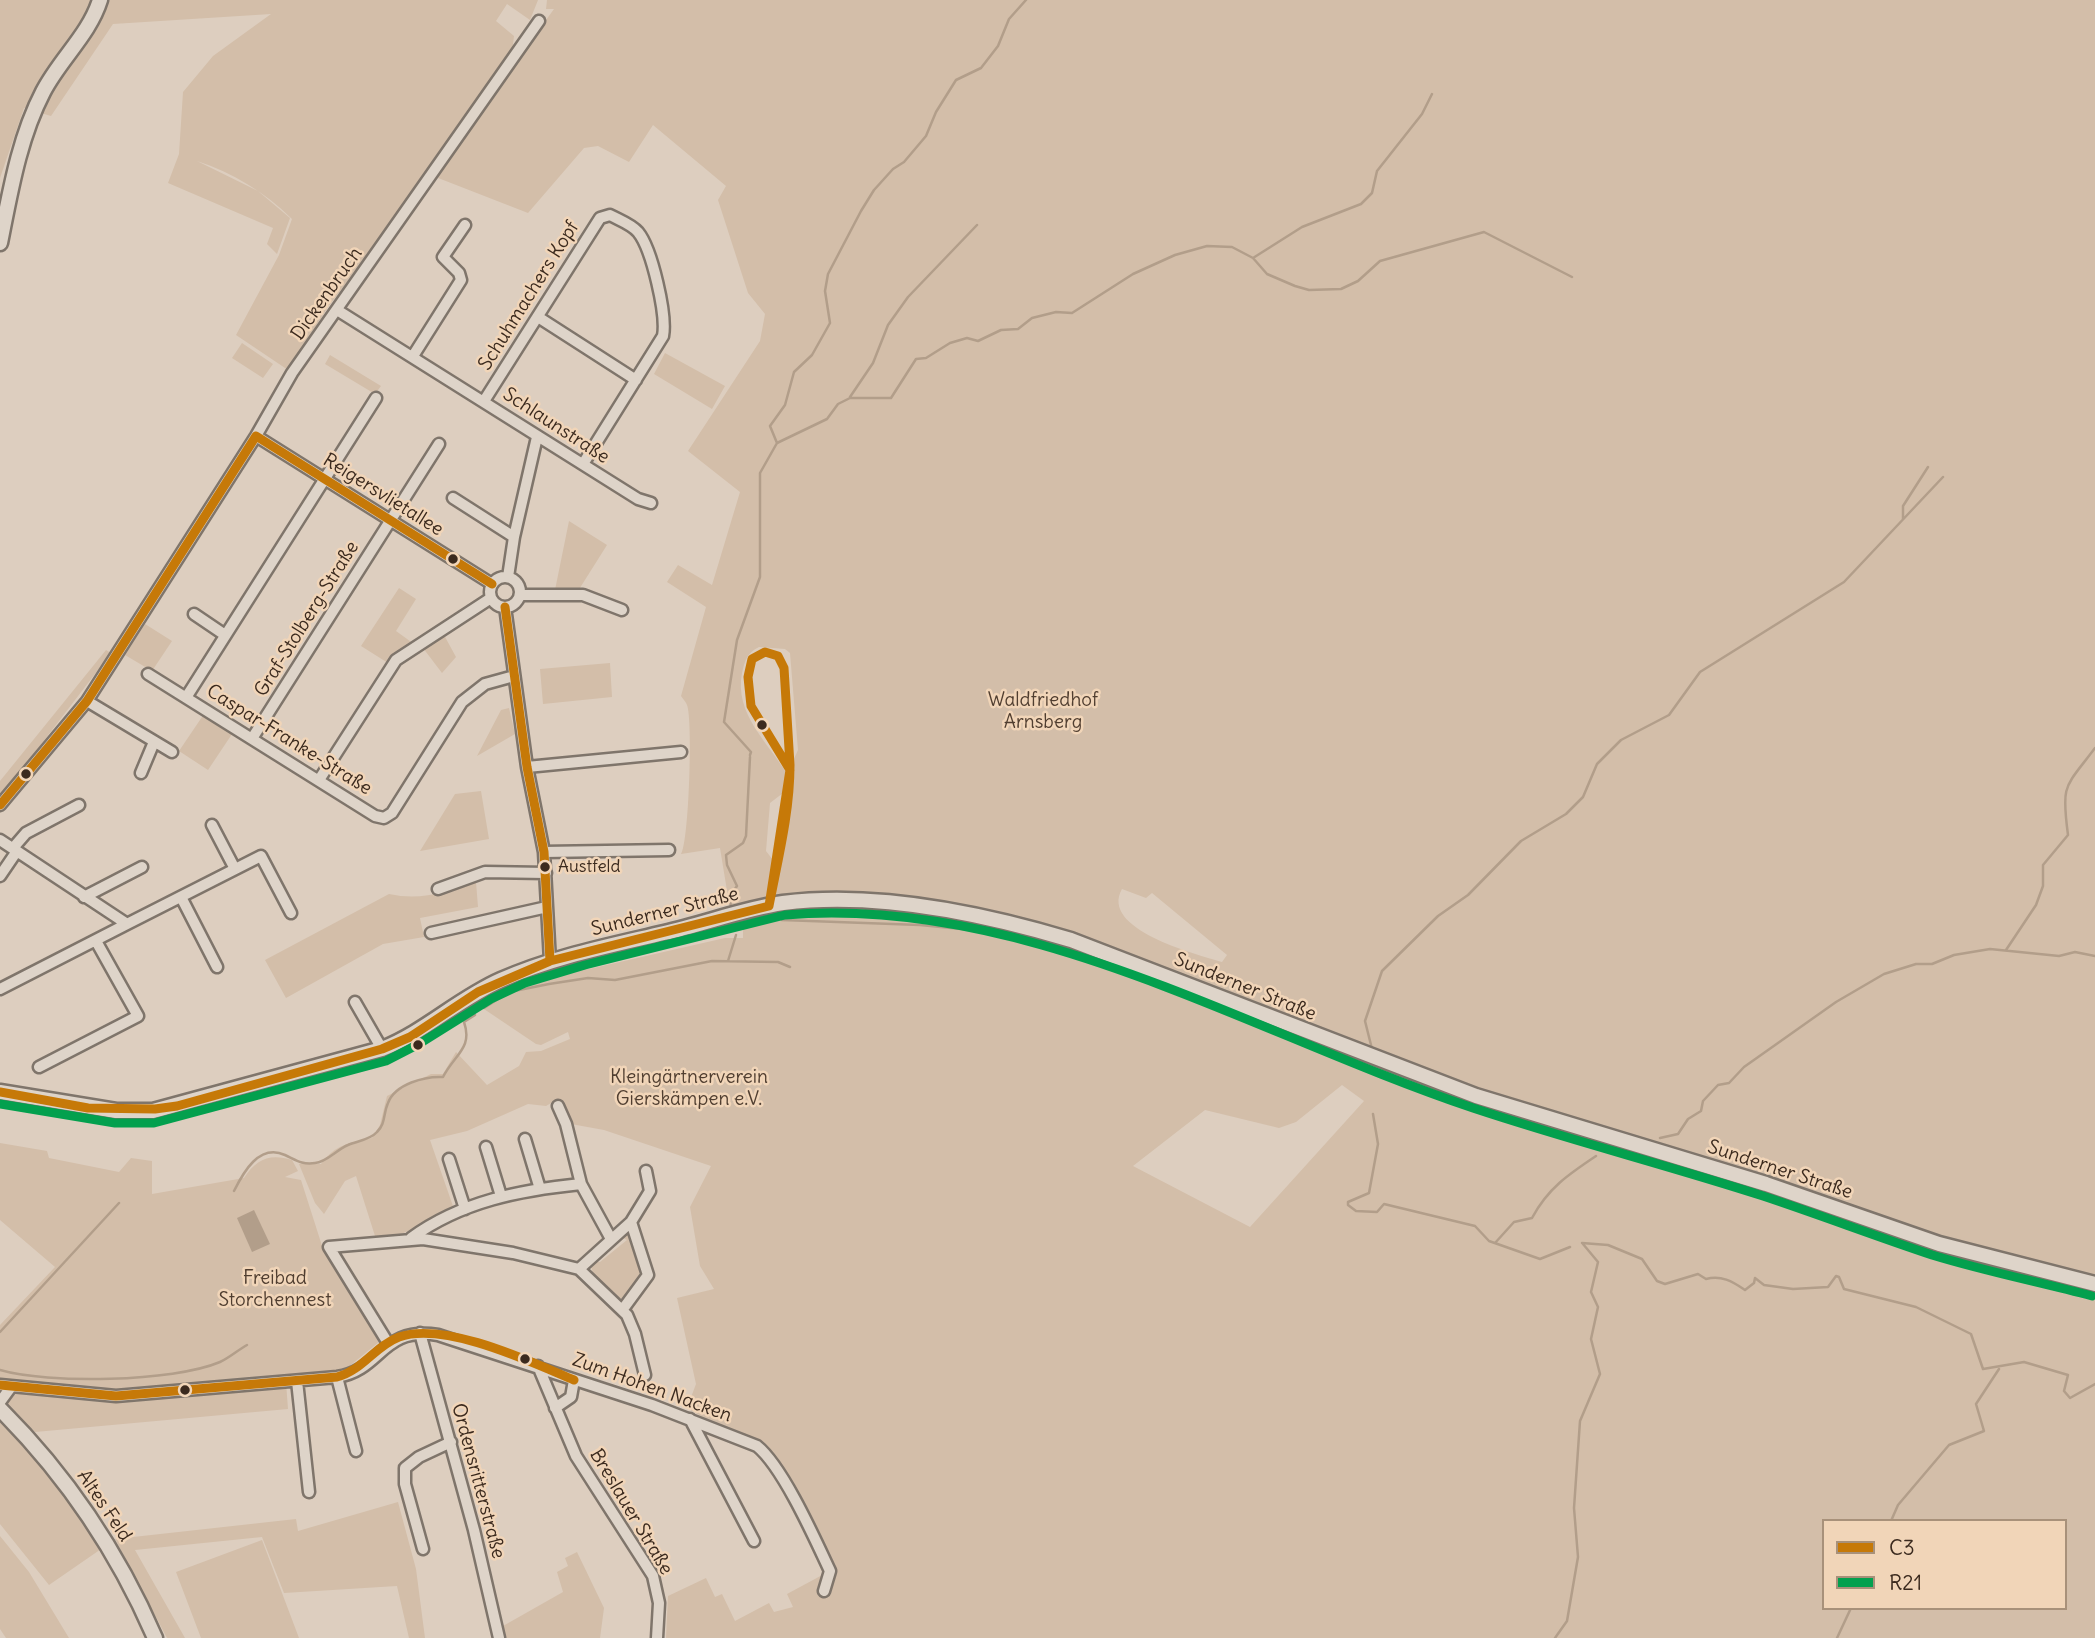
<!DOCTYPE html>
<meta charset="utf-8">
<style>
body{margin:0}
#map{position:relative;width:2095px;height:1638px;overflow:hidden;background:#ddcebf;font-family:Delius,sans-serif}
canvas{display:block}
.legend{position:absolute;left:1822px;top:1519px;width:245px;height:91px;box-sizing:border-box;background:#f1d5b8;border:2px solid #a8917a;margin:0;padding:9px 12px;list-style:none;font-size:21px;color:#3b2a1e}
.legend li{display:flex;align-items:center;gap:14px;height:35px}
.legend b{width:35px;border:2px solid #a8917a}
</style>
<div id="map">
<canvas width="2095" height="1638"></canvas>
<ul class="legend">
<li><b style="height:9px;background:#c67908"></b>C3</li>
<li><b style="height:9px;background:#03a04e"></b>R21</li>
</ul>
</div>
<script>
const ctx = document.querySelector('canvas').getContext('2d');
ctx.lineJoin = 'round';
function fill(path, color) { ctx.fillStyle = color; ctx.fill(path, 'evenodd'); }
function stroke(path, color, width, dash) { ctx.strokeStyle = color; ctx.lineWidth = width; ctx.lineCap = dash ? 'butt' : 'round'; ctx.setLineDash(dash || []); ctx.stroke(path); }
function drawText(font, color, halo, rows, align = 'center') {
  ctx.font = font + ' Delius,sans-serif'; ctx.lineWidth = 5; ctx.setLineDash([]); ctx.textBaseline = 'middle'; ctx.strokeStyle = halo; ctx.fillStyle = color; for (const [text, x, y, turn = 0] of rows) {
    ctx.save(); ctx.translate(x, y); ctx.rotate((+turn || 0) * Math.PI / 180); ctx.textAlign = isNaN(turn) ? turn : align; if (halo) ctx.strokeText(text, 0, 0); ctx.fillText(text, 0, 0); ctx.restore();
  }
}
const green = new Path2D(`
 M 0,0 L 538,0 L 530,20 L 507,4 L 496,21 L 514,36 L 512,52 L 394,220 L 328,307 L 288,370 L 236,335 L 279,255 L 292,219 C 265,192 233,173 197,161 L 258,191 L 290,218 L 277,254 L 267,244 L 273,228 L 168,183 L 179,154 L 183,92 L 213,56 L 271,14 L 113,24 L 51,116 L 24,108 L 0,178 Z
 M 547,0 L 2095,0 L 2095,1638 L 666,1638 L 668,1596 L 706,1578 L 715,1597 L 722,1594 L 735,1621 L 769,1603 L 774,1612 L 793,1607 L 787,1594 L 826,1573 L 761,1451 L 687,1408 L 696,1384 L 677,1298 L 714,1289 L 700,1266 L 690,1207 L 711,1166 L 604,1130 L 571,1124 L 558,1099 L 546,1106 L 528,1104 L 467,1131 L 430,1140 L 455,1212 L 401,1234 L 375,1236 L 356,1176 L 345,1181 L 324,1214 L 315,1203 L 299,1164 L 321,1164 C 334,1145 351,1142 372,1138 L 380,1125 L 387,1096 L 431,1074 L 443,1074 L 456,1052 L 487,1085 L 519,1066 L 526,1052 L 541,1051 L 570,1039 L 568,1032 L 541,1045 L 536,1044 L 481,1007 L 481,997 L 553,969 L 589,969 L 725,938 L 743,938 L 743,922 L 729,903 L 720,848 L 681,854 C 689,843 693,720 687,705 C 686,702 683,699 681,696 L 706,607 L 667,582 L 678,565 L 712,585 L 740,492 L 688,451 L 760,341 L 765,314 L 748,293 L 718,200 L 726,186 L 653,125 L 629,162 L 598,146 L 584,148 L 528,213 L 433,176 L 554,9 L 546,9 ZM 759,647 L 785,649 L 790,653 L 798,750 L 787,774 C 768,742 734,714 742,673 C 745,660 747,653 759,647 ZM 787,790 L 774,860 L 773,860 L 766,851 L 770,803 ZM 1122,889 L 1146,898 L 1152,893 L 1227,955 L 1222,962 C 1195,954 1099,929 1122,889 ZM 1342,1085 L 1364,1101 L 1250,1227 L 1133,1166 L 1205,1110 L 1279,1128 L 1296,1122 ZM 1824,1521 L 2065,1521 L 2065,1608 L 1824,1608 Z
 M 242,343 L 273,364 L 263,378 L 232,358 Z
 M 665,353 L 725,386 L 712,409 L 654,374 Z
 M 330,355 L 381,386 L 375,394 L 325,364 Z
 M 569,521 L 607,545 L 578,591 L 555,590 Z
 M 399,588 L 416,599 L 396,631 L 414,644 L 388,663 L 361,646 Z
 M 145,624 L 172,641 L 152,671 L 125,655 Z
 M 444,635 L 456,657 L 442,673 L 423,648 Z
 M 106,650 L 111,653 L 0,798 L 0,781 Z
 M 610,663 L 612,697 L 543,704 L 540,669 Z
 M 509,708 L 515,734 L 477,756 L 501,710 Z
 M 204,714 L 234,731 L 208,770 L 179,751 Z
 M 481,791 L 489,839 L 420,851 L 455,794 Z
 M 476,882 L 478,907 L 420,918 L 424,937 L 383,944 L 286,998 L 265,960 L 389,894 C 421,901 446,892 476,882 Z
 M 0,1143 L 47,1151 L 49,1158 L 119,1172 L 131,1158 L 152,1161 L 152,1194 L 244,1178 C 256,1159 270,1153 292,1160 L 298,1171 L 285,1177 L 301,1180 L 324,1252 L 379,1342 L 341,1373 L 286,1382 L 288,1409 L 35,1432 L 0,1398 L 0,1325 L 55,1267 L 0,1220 Z
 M 627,1230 L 630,1230 L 645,1274 L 623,1299 C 611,1296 593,1279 591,1266 L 592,1261 L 600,1262 L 627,1240 L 620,1236 Z
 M 0,1417 L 48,1466 L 104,1547 L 49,1585 L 0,1524 Z
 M 398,1502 L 416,1569 L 425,1638 L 409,1638 L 397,1586 L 284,1593 L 262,1537 L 135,1550 L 185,1638 L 167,1638 L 115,1539 L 296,1519 L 298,1531 Z
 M 0,1536 L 29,1572 L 69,1638 L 6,1638 L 0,1629 Z
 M 262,1540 L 299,1638 L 201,1638 L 176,1572 Z
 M 577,1552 L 604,1608 L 600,1638 L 505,1638 L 503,1626 L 563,1592 L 557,1572 L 568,1566 L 565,1558 Z`);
const water = new Path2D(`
 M 254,1210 L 270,1244 L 252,1252 L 237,1218 Z`);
const stream = new Path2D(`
 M 1253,258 L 1302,227 L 1361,204 L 1372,193 L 1377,171 L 1422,114 L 1432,94
 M 850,397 L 873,363 L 888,325 L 908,297 L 977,225
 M 777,443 L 770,426 L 785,405 L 794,372 L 812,355 L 830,323 L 825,291 L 828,274 L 861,211 L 874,190 L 893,169 L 904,162 L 926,136 L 936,112 L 956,80 L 981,68 L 998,46 L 1009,19 L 1026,0
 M 1903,519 L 1903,506 L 1928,467
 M 750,755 L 751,752 L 724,722 L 737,640 L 760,577 L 760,473 L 777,443 L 827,419 L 838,404 L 850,398 L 891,398 L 916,359 L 926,358 L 950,343 L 967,338 L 978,341 L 1001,330 L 1018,329 L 1032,318 L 1056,312 L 1072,313 L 1133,274 L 1175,255 L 1207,246 L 1232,247 L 1253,258 L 1267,274 L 1295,286 L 1309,290 L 1341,289 L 1358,281 L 1380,261 L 1484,232 L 1572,277
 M 731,911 L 730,896 L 737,886 L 727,865 L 726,855 L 743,843 L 746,836 L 750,757
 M 782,920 L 920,925 L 1013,934 L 1116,965
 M 2006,950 L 2036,905 L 2043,886 L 2043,865 L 2068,835 C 2061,783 2065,788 2095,748
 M 728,961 L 736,935
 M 484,1008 L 509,992 L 549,984 L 588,978 L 615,980 L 712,961 L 778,962 L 790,967
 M 1372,1049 L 1365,1021 L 1382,971 L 1438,916 L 1468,895 L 1521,841 L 1566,814 L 1583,797 L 1597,764 L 1621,740 L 1669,715 L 1700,672 L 1844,582 L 1943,477
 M 1373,1114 L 1378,1144 L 1369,1193 L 1348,1202 L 1348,1205 L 1356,1211 L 1377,1212 L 1384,1204 L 1475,1226 L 1489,1241 L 1540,1259 L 1570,1247
 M 1660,1138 L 1678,1134 L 1688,1119 L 1701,1111 L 1703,1101 L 1718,1085 L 1729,1083 L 1744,1067 L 1836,1002 L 1884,974 L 1916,964 L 1932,964 L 1954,955 L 1990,949 L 2059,956 L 2075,952 L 2095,956
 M 234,1191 C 243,1173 259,1143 285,1155 C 296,1160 302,1165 315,1163 C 327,1162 336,1150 348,1145 C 357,1141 370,1140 377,1132 C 386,1123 383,1114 388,1103 C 395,1084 425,1076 443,1077 C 455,1054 473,1048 464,1022 L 475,1015
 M 1495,1243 L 1514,1222 L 1532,1218 C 1548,1188 1569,1174 1596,1156
 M 1582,1243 L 1608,1245 L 1642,1259 L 1657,1281 L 1665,1284 L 1698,1274 L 1706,1279 C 1721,1275 1732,1281 1745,1290 L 1754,1283 L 1755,1278 L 1764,1285 L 1793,1289 L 1828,1287 L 1836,1276 L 1839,1277 L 1844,1289 L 1916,1307 L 1971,1334 L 1983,1369 L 2024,1362 L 2068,1375 L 2064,1391 L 2070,1398 L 2095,1384
 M 0,1332 L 119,1203
 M 0,1370 C 47,1384 173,1382 220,1362 C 229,1358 238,1350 247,1345
 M 1891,1521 L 1898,1505 L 1949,1445 L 1984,1431 L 1976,1404 L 1999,1369
 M 1555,1638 L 1567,1621 L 1578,1557 L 1574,1508 L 1580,1421 L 1600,1374 L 1591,1339 L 1598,1307 L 1591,1292 L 1598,1262 L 1583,1244
 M 1837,1638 L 1851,1608`);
const minor = new Path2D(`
 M 337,310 L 638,499 L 651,503
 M 538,317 L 636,380
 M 413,356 L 461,280 L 459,273 L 443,257 L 465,225
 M 484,401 L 600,218 L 610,215 C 619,220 631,224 638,232 C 652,249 667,315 663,336 L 583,464
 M 256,436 L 492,584
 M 453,498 L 514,537
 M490 592a15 15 0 1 1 30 0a15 15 0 1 1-30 0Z
 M 508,577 L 514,537 L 537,437
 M 520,595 L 583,595 L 622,610
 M 505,607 L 527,767 L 544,852 L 550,961
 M 194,614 L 225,635
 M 148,674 L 375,816 L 384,818 L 392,813 L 462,702 L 485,684 L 514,676
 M 187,696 L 376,398
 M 87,701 L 172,752
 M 253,737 L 439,444
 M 527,767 L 681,752
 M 141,773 L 154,742
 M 319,780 L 396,660 L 491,598
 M 0,805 L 87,701 L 256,436 L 292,373 L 539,21
 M 212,825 L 235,869
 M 0,840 L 127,924 L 261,856 L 291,913
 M 13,848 L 26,833 L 79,805
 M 544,852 L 669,850
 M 0,876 L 17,851
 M 438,889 L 485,872 L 546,873
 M 84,897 L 142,867
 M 181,897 L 217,967
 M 431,933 L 547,907
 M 0,989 L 127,924
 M 355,1002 L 382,1049
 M 39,1067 L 138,1016 L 96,941
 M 525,1139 L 540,1189
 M 486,1147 L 501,1196
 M 449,1159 L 465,1209
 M 581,1184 L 611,1239
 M 411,1238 C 462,1201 521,1190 581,1184 L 566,1124 L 558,1106
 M 579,1269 L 631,1222 L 650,1191 L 646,1171
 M 623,1309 L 648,1275 L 631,1222
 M 420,1333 L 474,1530 L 499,1638
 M 388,1343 L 329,1247 L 423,1239 L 513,1253 L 579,1269 L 627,1315 L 635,1334 L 645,1375
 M 538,1366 L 576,1456 L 653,1576 L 659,1603 L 657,1638
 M 337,1377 L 356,1451
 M 297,1381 L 309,1492
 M 0,1385 L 116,1396 L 337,1377 C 382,1370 381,1326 438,1335 L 652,1405 L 757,1446 C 783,1467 815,1539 830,1571 L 824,1591
 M 0,1402 L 11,1387
 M 555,1408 L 571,1397 L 574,1380
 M 690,1419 L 754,1541
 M 423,1549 L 405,1484 L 405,1468 L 419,1457 L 451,1442`);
const secondary = new Path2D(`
 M 0,243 C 10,193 19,138 43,92 C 60,59 89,35 100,0
 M 0,1092 L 116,1111 L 153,1111 L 382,1049 C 425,1032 458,999 501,980 C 553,957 609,946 664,933 C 704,924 743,909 783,903 C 877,891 981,913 1071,940 L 1476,1096 L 1766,1184 L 1939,1244 L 2095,1284
 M 0,1409 C 66,1475 118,1552 155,1638`);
const bus1 = new Path2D(`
 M 256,436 L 492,584
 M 505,607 L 527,767 L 544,852 L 550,961
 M 765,652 L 778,656 L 784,668 L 790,765 C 790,812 778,859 769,906 L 790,770 L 751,706 L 748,677 L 752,659 Z
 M 0,805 L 87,701 L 256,436
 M 0,1092 L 88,1108 L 155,1109 L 177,1106 L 382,1049 L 410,1037 L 478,992 L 550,961 L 769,906
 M 0,1385 L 116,1396 L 337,1377 C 363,1370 375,1346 399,1337 C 445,1321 531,1362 574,1380`);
const bus2 = new Path2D(`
 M 0,1104 L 115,1123 L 154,1123 L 386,1061 L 419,1044 L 491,999 L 525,983 L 585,965 L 785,915 C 1027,895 1250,1033 1473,1108 C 1569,1140 1667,1165 1763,1196 C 1820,1215 1875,1236 1932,1255 C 1984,1271 2039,1282 2092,1296`);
const markers = [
 [453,559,6,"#3b2a1e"],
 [762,725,6,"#3b2a1e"],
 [26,774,6,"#3b2a1e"],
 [545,867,6,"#3b2a1e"],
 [418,1045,6,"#3b2a1e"],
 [525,1359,6,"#3b2a1e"],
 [185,1390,6,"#3b2a1e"]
];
const busNames = [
 ["Austfeld",558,867]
];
const streetNames = [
 ["Dickenbruch",327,294,-55],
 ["Schuhmachers Kopf",529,296,-58],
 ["Schlaunstraße",556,426,33],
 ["Reigersvlietallee",383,495,32],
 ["Graf-Stolberg-Straße",307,619,-58],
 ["Caspar-Franke-Straße",289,740,32],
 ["Sunderner Straße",665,912,-14],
 ["Sunderner Straße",1245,987,22],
 ["Sunderner Straße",1780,1170,18],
 ["Zum Hohen Nacken",652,1388,20],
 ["Ordensritterstraße",478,1481,75],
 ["Altes Feld",104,1506,56],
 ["Breslauer Straße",631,1512,59]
];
const parkNames = [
 ["Waldfriedhof",1043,701],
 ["Arnsberg",1043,723],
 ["Kleingärtnerverein",689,1078],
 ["Gierskämpen e.V.",689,1100],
 ["Freibad",275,1279],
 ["Storchennest",275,1301]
];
fill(green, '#d3bea9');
fill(water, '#b29e8a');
stroke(stream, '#b29e8a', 2.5);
stroke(minor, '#7f756b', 15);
stroke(secondary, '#7f756b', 19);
stroke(minor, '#ded4c9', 10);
stroke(secondary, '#ded4c9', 14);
stroke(bus1, '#c67908', 9);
stroke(bus2, '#03a04e', 9);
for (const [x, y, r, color] of markers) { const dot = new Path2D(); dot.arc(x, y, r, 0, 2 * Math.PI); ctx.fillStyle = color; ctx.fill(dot); stroke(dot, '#f1d5b8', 2.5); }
drawText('17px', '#3b2a1e', '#f1d5b8', busNames, 'left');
drawText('19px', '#3b2a1e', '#f1d5b8', streetNames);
drawText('19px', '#503e30', '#f1d5b8', parkNames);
</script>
